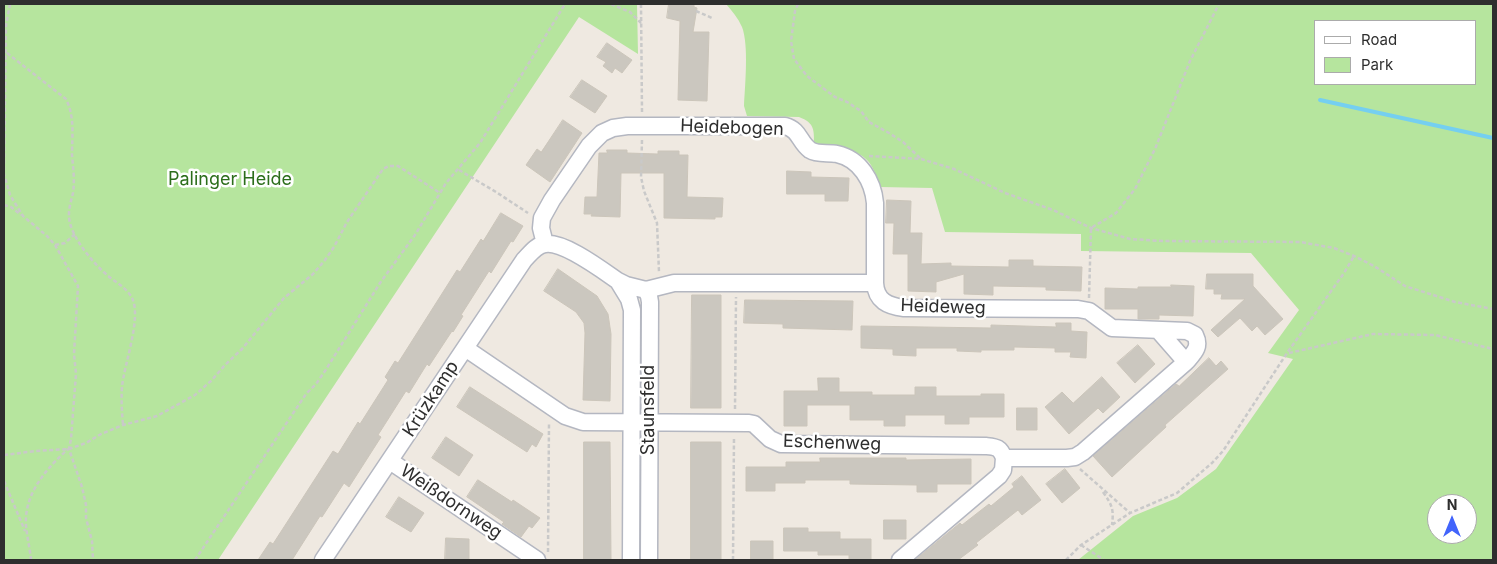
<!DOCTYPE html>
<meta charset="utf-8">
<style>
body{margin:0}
#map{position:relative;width:1497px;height:564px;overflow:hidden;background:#efe9e1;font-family:Inter,sans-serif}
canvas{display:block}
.frame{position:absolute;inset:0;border:5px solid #2e2e2e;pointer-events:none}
.legend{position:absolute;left:1314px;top:20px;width:162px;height:65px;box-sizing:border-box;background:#fff;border:1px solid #ababab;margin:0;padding:6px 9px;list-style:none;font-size:15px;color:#2e2e2e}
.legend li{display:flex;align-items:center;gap:10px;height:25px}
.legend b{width:25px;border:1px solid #ababab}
.north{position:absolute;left:1427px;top:494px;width:50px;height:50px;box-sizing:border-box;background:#fff;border:1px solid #ababab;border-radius:50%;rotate:0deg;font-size:14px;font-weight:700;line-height:20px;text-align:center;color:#2e2e2e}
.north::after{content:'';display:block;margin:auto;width:18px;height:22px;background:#4264fb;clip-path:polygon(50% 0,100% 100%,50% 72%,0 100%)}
</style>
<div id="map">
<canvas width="1497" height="564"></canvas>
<div class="frame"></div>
<ul class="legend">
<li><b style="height:6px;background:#fff"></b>Road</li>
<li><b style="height:14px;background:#b6e59e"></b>Park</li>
</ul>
<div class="north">N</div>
</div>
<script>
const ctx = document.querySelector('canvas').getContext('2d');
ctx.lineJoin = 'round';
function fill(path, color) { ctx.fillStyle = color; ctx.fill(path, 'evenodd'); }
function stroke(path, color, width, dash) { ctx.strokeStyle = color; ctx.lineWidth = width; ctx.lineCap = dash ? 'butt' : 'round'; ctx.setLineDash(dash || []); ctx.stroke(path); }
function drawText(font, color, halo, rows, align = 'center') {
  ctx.font = font + ' Inter,sans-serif'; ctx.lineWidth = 5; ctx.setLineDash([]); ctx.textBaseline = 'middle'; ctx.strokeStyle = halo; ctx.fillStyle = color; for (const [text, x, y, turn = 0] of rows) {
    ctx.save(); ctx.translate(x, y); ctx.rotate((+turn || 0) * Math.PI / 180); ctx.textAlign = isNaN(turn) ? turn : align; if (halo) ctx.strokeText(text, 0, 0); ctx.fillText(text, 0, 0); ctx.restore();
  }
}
const green = new Path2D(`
 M 4,4 L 637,4 L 638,54 L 579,17 L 218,560 L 4,560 Z
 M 726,4 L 1493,4 L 1493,560 L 1078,560 L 1133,516 L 1177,498 L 1216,469 L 1293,359 L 1268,353 L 1299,310 L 1251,253 L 1081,251 L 1081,234 L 945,232 L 932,188 L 880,187 C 877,178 874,168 868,161 C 855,147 832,146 814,145 C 814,130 815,123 799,117 L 747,116 L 744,106 C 745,85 749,45 742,27 C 738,18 732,11 726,4 ZM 1316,21 L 1476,21 L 1476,84 L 1316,84 ZM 1437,504 L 1467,504 L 1467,534 L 1437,534 Z`);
const stream = new Path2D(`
 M 1320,100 L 1493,138`);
const building = new Path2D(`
 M 669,4 L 694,4 L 694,7 L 697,8 L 693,32 L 709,32 L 707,101 L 678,100 L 680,21 L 667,18 Z
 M 607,43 L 632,60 L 622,73 L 615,68 L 612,73 L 603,66 L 606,62 L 597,57 Z
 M 582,80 L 607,96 L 595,113 L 570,97 Z
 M 563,120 L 582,133 L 550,182 L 526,165 L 537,149 L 541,152 Z
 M 607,150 L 627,150 L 627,153 L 658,154 L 658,151 L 679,151 L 679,155 L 688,155 L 687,197 L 723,198 L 722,217 L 715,217 L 715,219 L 664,218 L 664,173 L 621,173 L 620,217 L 591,216 L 592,214 L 584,214 L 585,197 L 597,197 L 599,153 L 607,153 Z
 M 787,171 L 811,172 L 811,177 L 849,178 L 848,201 L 825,201 L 825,194 L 787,194 Z
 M 887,200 L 911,201 L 910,233 L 922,233 L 921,264 L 951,263 L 951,266 L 1009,267 L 1009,260 L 1033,260 L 1033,266 L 1082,267 L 1081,291 L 1046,290 L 1046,287 L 993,286 L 993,295 L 964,294 L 964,274 L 936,282 L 936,292 L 908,291 L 908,254 L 893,254 L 894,223 L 886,223 Z
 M 501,213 L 523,226 L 513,242 L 511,241 L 491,273 L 489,271 L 461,315 L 463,316 L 453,332 L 452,331 L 429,366 L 427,364 L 409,393 L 406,391 L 378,435 L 381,437 L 349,487 L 344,483 L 322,517 L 320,516 L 292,560 L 258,560 L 270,542 L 273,544 L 333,451 L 338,454 L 358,422 L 360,424 L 388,380 L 385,377 L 395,361 L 398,363 L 457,270 L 460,272 L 481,239 L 483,241 Z
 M 558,269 L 597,296 L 608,314 L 611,334 L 610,401 L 583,400 L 585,333 L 584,323 L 576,312 L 544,291 Z
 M 1207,274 L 1253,274 L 1253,286 L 1283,319 L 1265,335 L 1257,326 L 1252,331 L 1240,318 L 1218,337 L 1211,330 L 1245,299 L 1221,299 L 1222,294 L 1214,294 L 1214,289 L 1206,289 Z
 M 1171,285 L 1194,286 L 1193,316 L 1159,315 L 1159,319 L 1138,319 L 1138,309 L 1105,309 L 1105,288 L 1138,289 L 1138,287 L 1171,287 Z
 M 692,295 L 721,295 L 721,408 L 691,408 Z
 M 745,300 L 853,301 L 852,330 L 783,328 L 783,324 L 744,323 Z
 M 1056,323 L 1071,323 L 1071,331 L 1087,332 L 1086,358 L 1070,357 L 1071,352 L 1055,352 L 1055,348 L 1014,347 L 1014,350 L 981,350 L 981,352 L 957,351 L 957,348 L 916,348 L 916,356 L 893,355 L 893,349 L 861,348 L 861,326 L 991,328 L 991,325 L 1056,327 Z
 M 1138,345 L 1155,364 L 1135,383 L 1117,363 Z
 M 1209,358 L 1216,366 L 1221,361 L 1228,369 L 1165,425 L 1166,427 L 1112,477 L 1093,456 L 1176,384 L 1179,386 Z
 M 1102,377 L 1120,397 L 1103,413 L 1098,408 L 1069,434 L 1045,407 L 1062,392 L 1073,403 Z
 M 818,378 L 839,378 L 839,392 L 872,392 L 872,395 L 915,395 L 915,387 L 936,387 L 936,396 L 981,396 L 981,394 L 1004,394 L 1004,417 L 969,417 L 969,424 L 945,424 L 945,415 L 905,415 L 905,426 L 884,426 L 884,420 L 850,420 L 850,405 L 807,405 L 807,426 L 784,426 L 784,391 L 818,391 Z
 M 470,387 L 543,434 L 536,447 L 532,444 L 527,452 L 457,407 Z
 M 1017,408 L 1037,408 L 1037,430 L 1017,430 Z
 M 446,437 L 473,455 L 459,476 L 432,458 Z
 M 584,442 L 610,442 L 611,560 L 584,560 Z
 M 691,442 L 721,442 L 721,560 L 691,560 Z
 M 820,458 L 906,458 L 906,460 L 971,459 L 971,484 L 937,484 L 937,492 L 917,492 L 917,485 L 850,484 L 850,480 L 805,480 L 805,483 L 775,483 L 775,491 L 746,491 L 746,467 L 786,467 L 786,462 L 820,462 Z
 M 1065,469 L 1080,488 L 1062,503 L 1046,484 Z
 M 1022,476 L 1041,500 L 1022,515 L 1018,510 L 976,543 L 978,545 L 958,560 L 915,560 L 960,523 L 962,525 L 989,504 L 991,506 L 1014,487 L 1012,484 Z
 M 478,480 L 512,502 L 513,500 L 540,518 L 532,528 L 529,526 L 521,537 L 502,524 L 504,522 L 467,497 Z
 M 399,497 L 424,513 L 411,532 L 386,517 Z
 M 884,520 L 906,520 L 906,539 L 884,539 Z
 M 784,528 L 808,528 L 808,532 L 840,532 L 840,539 L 871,539 L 871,560 L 849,560 L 849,555 L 818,555 L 818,551 L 784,551 Z
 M 446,538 L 469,539 L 469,560 L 445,560 Z
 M 751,541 L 773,541 L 773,560 L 751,560 Z`);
const path = new Path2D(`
 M 10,4 L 6,25 L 4,174 L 10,195 L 23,216 L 47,236 L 55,245 L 78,286 L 74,354 L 76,374 L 71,439 L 69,449 L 82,487 L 86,505 L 86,518 L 92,541 L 93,560
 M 611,4 L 630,12 L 641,23
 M 641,4 L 642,112
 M 798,4 L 795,11 L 791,41 L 794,59 L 807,76 L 835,97 L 847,102 L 861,111 L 869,122 L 889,133 L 903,142 L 920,158
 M 696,11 L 712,18
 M 7,53 L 66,99 C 75,118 72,134 72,155 C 73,167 75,180 73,193 C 71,202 67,212 70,223 C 74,240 93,263 107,275 C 115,282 127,288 132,298 C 142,317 124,365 122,387 C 121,400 122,413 123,425
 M 642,140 L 641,177 L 644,191 L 657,223 L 659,272
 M 869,156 L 921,159 L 954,169 L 1005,193 L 1053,210 L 1091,228 L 1130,239 L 1162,241 L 1300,242 L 1334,248 L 1354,256 L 1374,266 L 1405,286 L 1455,302 L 1493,309
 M 459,170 L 496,192 L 528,213
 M 4,205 L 11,207 L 21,215
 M 55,245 L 65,243 L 75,234
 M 1089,298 L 1091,228 L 1116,213 L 1135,189 L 1155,149 L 1190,61 L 1219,4
 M 1289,353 L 1373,334 L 1435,335 L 1493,349
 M 735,409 L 736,297
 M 4,455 L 36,451 L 69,449 L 86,443 L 101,434 L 123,425 L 157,416 L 195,395 L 211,381 L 225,365 L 242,349 L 284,298 L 313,274 L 325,260 L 334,247 L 347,222 L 383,169 L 389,166 L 398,166 L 440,193
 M 1080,469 L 1130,513
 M 4,481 L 25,531
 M 1103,492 C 1112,505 1114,509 1112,525
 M 1081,545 L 1104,560
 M 548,552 L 549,422
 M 31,560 C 30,549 27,537 26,525 C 24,494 46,469 68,449
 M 195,560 L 306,394 L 316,384 L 325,371 L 380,283 L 415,235 L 446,183 L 480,143 L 565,4
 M 733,560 L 734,437
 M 1066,560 L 1081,545 L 1130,513 L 1177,493 L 1212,463 L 1223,451 L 1287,353 L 1344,273 L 1354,256`);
const street = new Path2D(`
 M 545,244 L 541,228 L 542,218 L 552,200 L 589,146 L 602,133 L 613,128 L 627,126 L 785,126 C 800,130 799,142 810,150 C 818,155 828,152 837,154 C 860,159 873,181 875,203 L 875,283
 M 618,281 L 629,299 L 632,310 L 631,560
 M 1158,330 L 1186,362
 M 465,348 L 565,416 L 583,422 L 749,423 L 754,424 L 770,439 L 781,444 L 986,446 C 996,447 1000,447 1004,458 L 1067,458 L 1075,457 L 1083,452 L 1186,362 C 1194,353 1201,347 1195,335 L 1187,331 L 1112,328 L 1089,311 L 1078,309 L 904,308 C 888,306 876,301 875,283 L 674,283 L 646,290
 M 390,461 L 537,560
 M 323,560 L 524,260 C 530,254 536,245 545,244 C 564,241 602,270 618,281 L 626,285 L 646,290 L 649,296 L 650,302 L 649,560
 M 900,560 L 999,476 L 1003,470 L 1004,458`);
const streetNames = [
 ["Heidebogen",732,128,2],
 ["Heideweg",943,307,2],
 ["Krüzkamp",431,399,-57],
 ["Staunsfeld",649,410,-90],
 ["Eschenweg",832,443,2],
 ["Weißdornweg",451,502,34]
];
const parkNames = [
 ["Palinger Heide",230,180]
];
fill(green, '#b6e59e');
stroke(stream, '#75cff0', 4);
fill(building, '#cbc7bf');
stroke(building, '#cbc5ba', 1);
stroke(street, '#b4b7c1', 19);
stroke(path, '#c9c9c9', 2.5, [4, 2.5]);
stroke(street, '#fff', 16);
drawText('18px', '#2e2e2e', '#fff', streetNames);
drawText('18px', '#2c6e1b', '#fff', parkNames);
</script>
